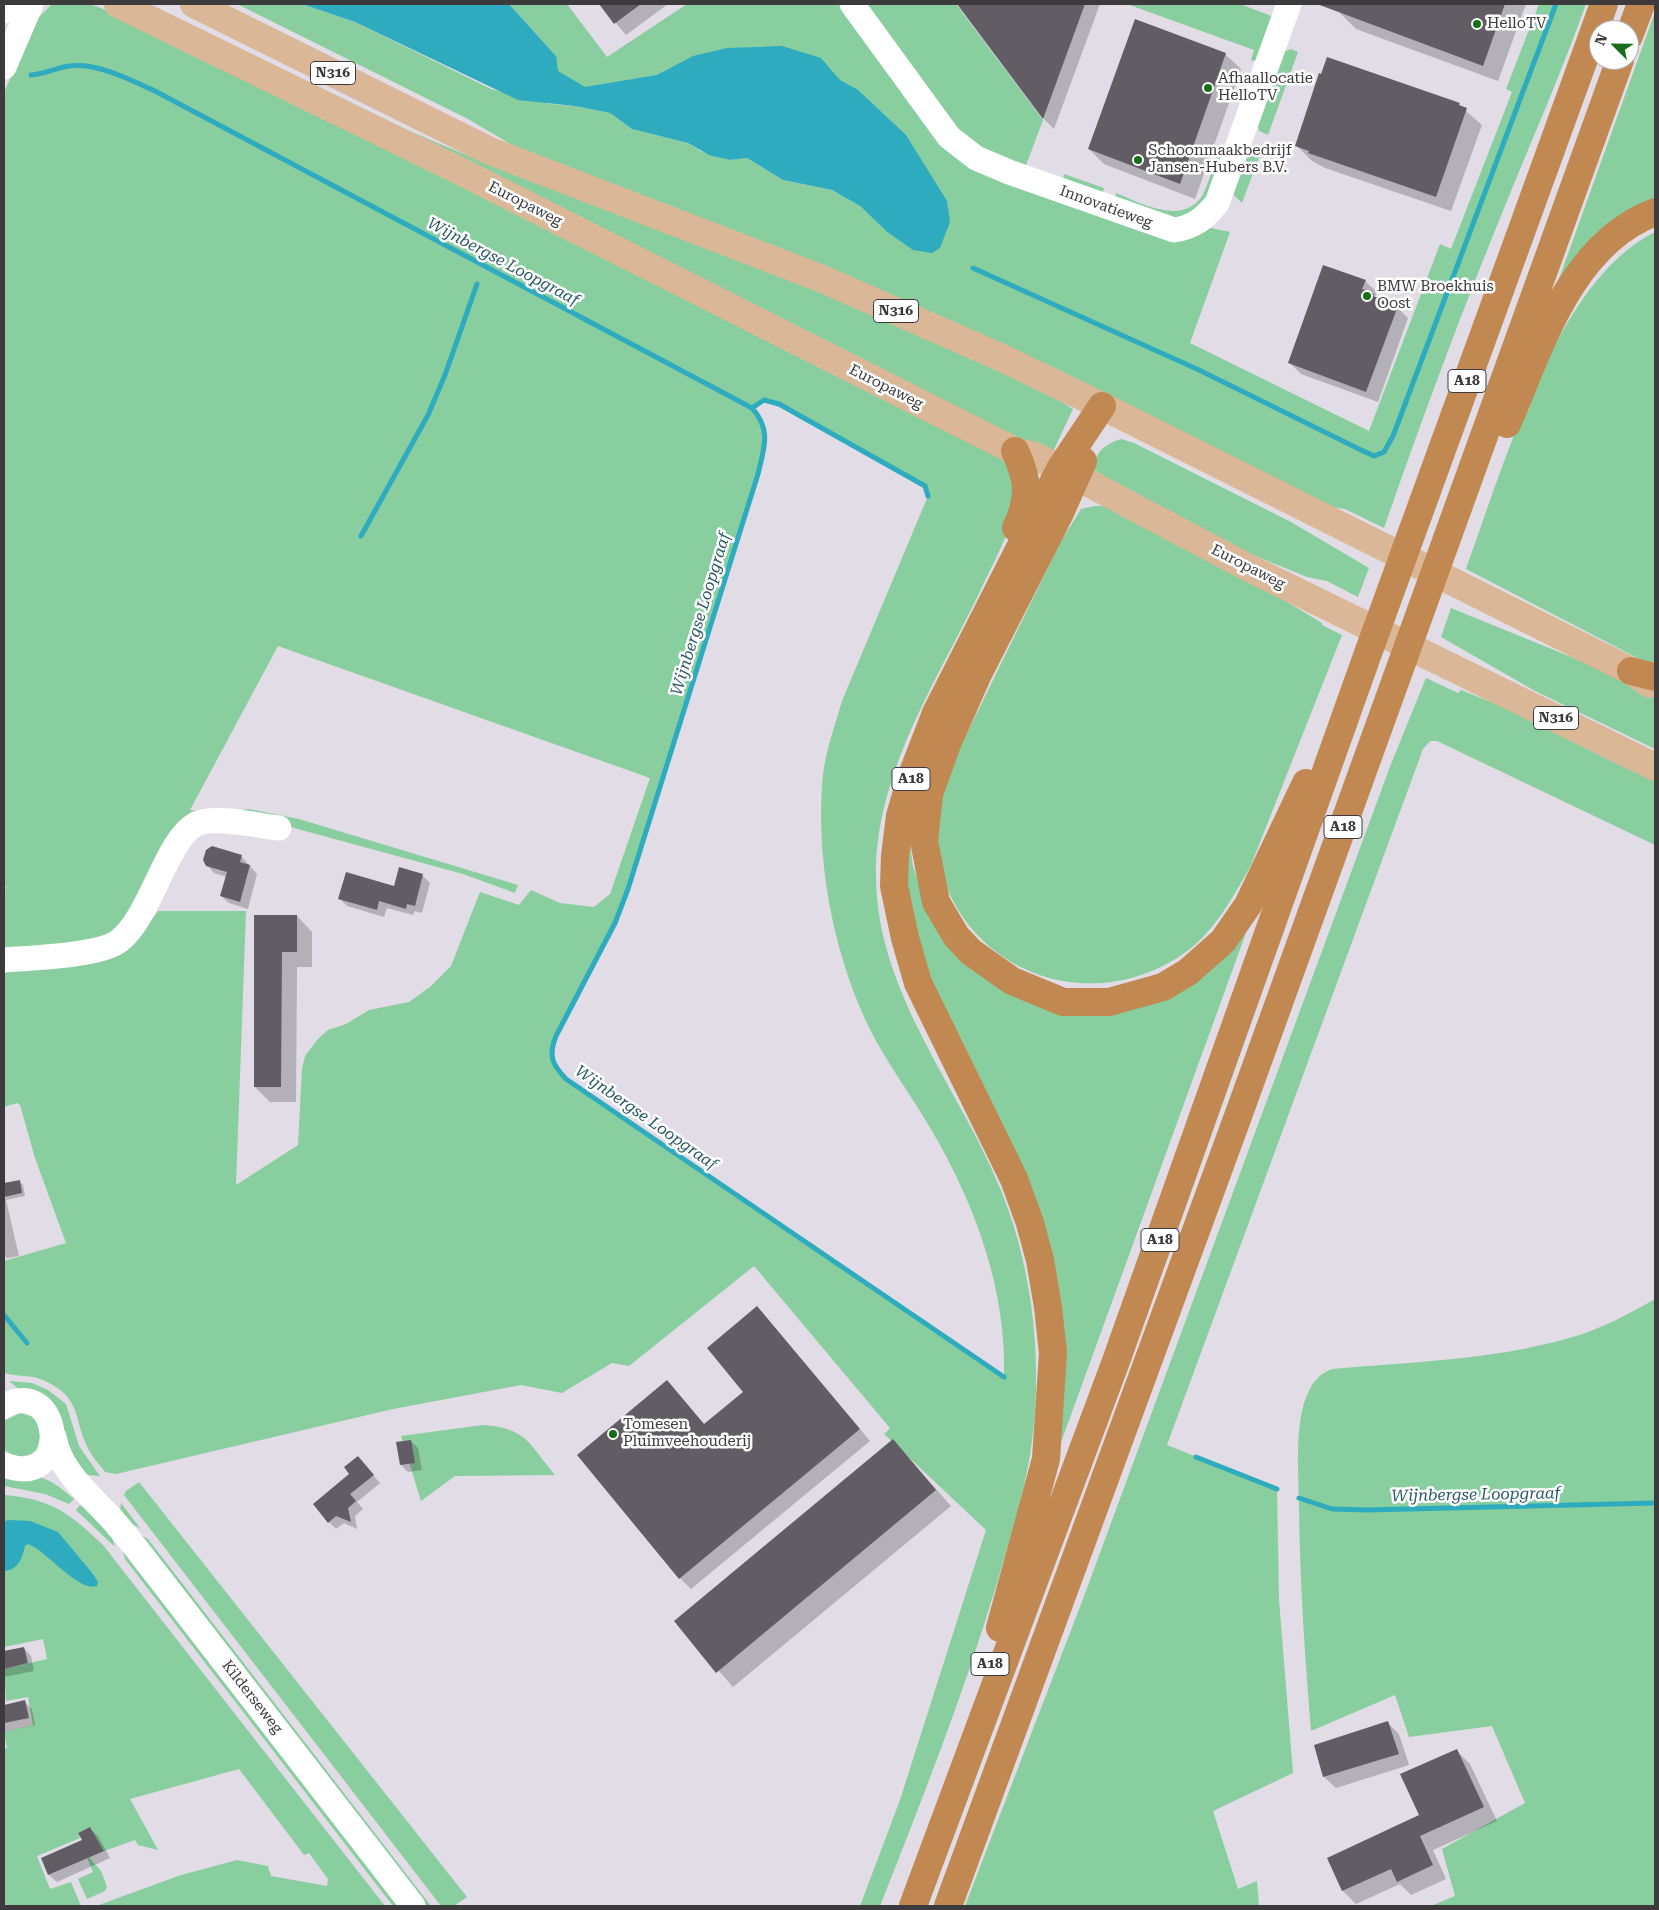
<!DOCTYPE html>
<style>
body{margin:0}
#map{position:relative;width:1659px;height:1910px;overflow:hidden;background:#e1dce5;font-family:"Roboto Serif",serif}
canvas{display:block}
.frame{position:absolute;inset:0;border:5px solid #3c3a3d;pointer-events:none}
.north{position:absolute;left:1589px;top:20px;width:50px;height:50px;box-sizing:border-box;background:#fff;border:1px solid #b1b0b1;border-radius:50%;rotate:293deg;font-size:14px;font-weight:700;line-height:20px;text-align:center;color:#3c3a3d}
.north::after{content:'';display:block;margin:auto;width:18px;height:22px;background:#156f1a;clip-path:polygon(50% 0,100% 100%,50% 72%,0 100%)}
</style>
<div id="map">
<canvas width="1659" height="1910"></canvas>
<div class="frame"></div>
<div class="north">N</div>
</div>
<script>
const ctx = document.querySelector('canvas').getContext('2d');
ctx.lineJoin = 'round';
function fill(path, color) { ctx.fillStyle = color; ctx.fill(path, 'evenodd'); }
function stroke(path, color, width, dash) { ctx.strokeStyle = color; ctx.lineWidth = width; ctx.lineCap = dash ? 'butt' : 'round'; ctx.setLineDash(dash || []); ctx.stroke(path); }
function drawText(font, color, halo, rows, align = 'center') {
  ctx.font = font + ' "Roboto Serif",serif'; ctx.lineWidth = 5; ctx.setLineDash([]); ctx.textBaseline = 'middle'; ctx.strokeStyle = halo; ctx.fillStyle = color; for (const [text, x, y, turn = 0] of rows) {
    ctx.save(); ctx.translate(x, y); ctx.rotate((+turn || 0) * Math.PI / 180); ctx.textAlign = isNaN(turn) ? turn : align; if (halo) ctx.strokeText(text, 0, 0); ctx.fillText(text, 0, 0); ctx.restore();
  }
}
const green = new Path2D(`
 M 52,4 L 90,4 L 111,12 L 989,449 C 1000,458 1015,468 1016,485 C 1017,522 997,555 982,587 C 938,680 875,772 876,877 C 877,995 961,1089 1002,1193 C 1034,1273 1044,1370 1030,1455 C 1023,1498 1009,1541 997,1583 C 964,1693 922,1800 880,1906 L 860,1906 L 900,1800 L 986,1530 L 884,1434 L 890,1428 L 754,1266 L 629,1366 L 612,1363 L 562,1393 L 521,1385 L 393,1409 L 116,1474 L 105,1472 C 100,1465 93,1458 89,1450 C 73,1421 83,1398 45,1381 C 31,1374 17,1377 4,1373 L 4,1261 L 66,1243 L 35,1158 L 20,1105 L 17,1103 L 4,1107 L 4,962 L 137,939 L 158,911 L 246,911 L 236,1185 L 298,1145 L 302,1069 L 305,1056 L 318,1039 L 328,1030 L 346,1024 L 369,1010 L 409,1002 L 430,987 L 451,966 L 480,892 L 519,905 L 531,890 L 560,903 L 594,907 L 610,894 L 650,778 L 278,646 L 190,810 L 220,813 L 249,809 L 299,819 L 518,885 L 515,893 L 463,874 L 261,819 L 203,821 L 115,940 L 4,952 L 4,895 L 6,887 L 4,886 L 4,92 L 39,17 ZM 764,400 L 779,404 L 925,486 L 928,496 L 842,701 C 835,725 826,750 823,774 C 815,854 832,948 866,1021 C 884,1060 911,1094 932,1131 C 975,1204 1007,1291 1004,1377 L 566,1079 C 552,1064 548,1056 556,1036 L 615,923 L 628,889 L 758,474 C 764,448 772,430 752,408 Z
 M 237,4 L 302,4 L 355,22 L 491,89 L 550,104 L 575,106 L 610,113 L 632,129 L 688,143 L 702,152 L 730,160 L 747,158 L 783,180 L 832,190 L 860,206 L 886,231 L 761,46 L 653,90 L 544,91 L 556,56 L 509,4 L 567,4 L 607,57 L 687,4 L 841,4 L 953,154 L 1206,227 L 1230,232 L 1190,343 L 1369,431 L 1440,244 L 1451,249 L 1512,92 L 1506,89 L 1539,4 L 1586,4 C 1562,71 1534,135 1507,201 C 1463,308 1422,418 1384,528 L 1345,509 L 1325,506 L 529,155 L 468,119 Z
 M 863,4 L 956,4 L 1043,120 L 1025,168 L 974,149 Z
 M 1127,4 L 1240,4 L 1274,17 L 1262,55 L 1254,61 L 1251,60 L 1254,50 Z
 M 1655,12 L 1655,205 L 1555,290 Z
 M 1291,49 L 1298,52 L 1268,135 L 1259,131 L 1257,122 L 1283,52 Z
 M 374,116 L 471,157 L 757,262 L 1051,395 L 1073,409 L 1050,458 Z
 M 1252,149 L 1261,152 L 1242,203 L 1231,192 L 1248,150 Z
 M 1217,155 L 1221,157 L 1209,200 L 1195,214 L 1166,219 L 1115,197 L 1116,193 C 1141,203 1182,226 1202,196 C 1209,184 1212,167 1217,155 Z
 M 1064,174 L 1104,188 L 1103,192 L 1099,195 L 1063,182 Z
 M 1655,232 L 1655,660 L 1651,665 L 1466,569 C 1503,469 1555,281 1655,232 Z
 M 1121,439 L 1134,443 L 1291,522 L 1369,568 L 1358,597 L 1327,581 L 1307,577 L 1204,535 L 1094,470 C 1095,451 1104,445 1121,439 Z
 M 1095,506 L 1106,506 L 1217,560 L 1322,623 L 1322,625 L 1342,635 L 1251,865 C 1233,897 1214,933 1183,954 C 1085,1021 956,968 936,850 C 932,822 942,794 950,768 L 1061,541 L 1081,509 Z
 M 1451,608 L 1598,668 L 1655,695 L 1655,749 L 1535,691 L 1441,637 Z
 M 1426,678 L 1458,693 L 1461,690 L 1529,717 L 1655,777 L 1655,845 L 1437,741 L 1430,741 L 1423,749 L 1167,1445 L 1277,1489 L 1279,1600 L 1293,1773 L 1213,1811 L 1238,1889 L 1257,1881 L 1259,1906 L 965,1906 L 1083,1599 L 1391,764 Z
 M 907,821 L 913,867 L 926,903 L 992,980 L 1136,1005 L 1255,908 L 1047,1481 L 1056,1316 L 907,921 Z
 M 1655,1299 L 1655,1906 L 1431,1906 L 1455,1896 L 1442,1849 L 1525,1803 L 1492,1726 L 1409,1737 L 1395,1695 L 1311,1731 C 1305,1657 1300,1584 1299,1510 C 1299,1476 1295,1439 1303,1407 C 1308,1390 1315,1375 1332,1369 C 1410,1362 1493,1360 1569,1338 C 1599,1330 1629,1314 1655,1299 Z
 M 9,1381 L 32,1383 L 48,1390 L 66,1404 L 79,1446 L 100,1476 L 86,1475 L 22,1392 Z
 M 20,1413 L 34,1417 L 42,1429 L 37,1450 C 27,1458 14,1459 4,1449 L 4,1421 Z
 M 483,1425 C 527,1428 529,1444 555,1475 L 455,1476 L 421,1501 L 401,1436 Z
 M 4,1475 C 42,1476 44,1474 74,1499 L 69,1504 L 45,1494 L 4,1486 Z
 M 139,1482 L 467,1897 L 454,1906 L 441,1906 L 124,1495 L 126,1491 Z
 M 4,1495 C 52,1499 69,1513 103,1545 L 385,1906 L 96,1906 L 181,1875 L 237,1860 L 268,1866 L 271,1876 L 327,1886 L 328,1879 L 309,1853 L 304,1855 L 239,1769 L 130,1799 L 158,1850 L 138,1845 L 135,1840 L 104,1851 L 90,1827 L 78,1833 L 80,1838 L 37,1856 L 50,1889 L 71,1882 L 81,1906 L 4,1906 L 4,1749 L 7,1748 L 4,1732 L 33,1725 L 28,1697 L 6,1701 L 4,1669 L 47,1659 L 43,1639 L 4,1647 Z
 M 121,1503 L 140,1528 C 128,1522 118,1519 121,1503 Z
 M 80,1505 C 97,1515 110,1527 115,1547 L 76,1510 Z
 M 136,1532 L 148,1539 L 431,1906 L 424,1906 Z
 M 121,1545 L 401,1906 L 393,1906 L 125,1559 Z
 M 89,1857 L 101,1871 L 107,1887 L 105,1891 L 87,1899 L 78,1879 L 93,1872 L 87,1858 Z`);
const water = new Path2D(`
 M 302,4 L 509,4 L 556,56 L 558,71 L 585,87 L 657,75 L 693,56 L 727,48 L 782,46 L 821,58 L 840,80 L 858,90 L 906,135 L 947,201 L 950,222 L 940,248 L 932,253 L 913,250 L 886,231 L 860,206 L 832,190 L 783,180 L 747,158 L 730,160 L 709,155 L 688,143 L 632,129 L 610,113 L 575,106 L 518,100 L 355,22 Z
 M 8,1520 L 30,1521 L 58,1532 L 93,1574 L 98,1582 L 97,1586 C 79,1593 46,1550 28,1544 L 25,1546 C 22,1559 18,1570 4,1571 L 4,1522 Z`);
const shadow = new Path2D(`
 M 600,4 L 668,4 L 626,35 Z
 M 959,4 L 1100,4 L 1054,129 L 1044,119 Z
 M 1344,4 L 1526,4 L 1498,81 L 1356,29 L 1340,13 Z
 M 1225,54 L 1241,69 L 1195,199 L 1104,164 L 1089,149 Z
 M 1459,105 L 1482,125 L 1451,211 L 1325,168 L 1312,161 L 1296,145 Z
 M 1365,281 L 1377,292 L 1375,297 L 1397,307 L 1408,318 L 1378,402 L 1301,374 L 1289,362 Z
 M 241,856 L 257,874 L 248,909 L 229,903 L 221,896 L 227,877 L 214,873 L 207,865 Z
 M 400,869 L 423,876 L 430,883 L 422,913 L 415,911 L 413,915 L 387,908 L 384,917 L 347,906 L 339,898 L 395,887 Z
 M 255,916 L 297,916 L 312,932 L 312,967 L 297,967 L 296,1102 L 270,1102 L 255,1087 Z
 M 19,1181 L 23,1185 L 25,1196 L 6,1200 L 19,1256 L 7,1258 L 4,1255 L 4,1197 L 6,1199 L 4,1184 Z
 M 757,1307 L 870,1441 L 691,1589 L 680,1578 L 667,1382 L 705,1425 L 745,1392 Z
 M 893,1440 L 951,1506 L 733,1687 L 675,1621 Z
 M 411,1441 L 418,1448 L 422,1470 L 408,1472 L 401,1465 Z
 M 358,1458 L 380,1483 L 357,1502 L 363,1509 L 355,1516 L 357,1529 L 344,1523 L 336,1529 L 329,1522 Z
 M 24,1648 L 31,1656 L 34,1671 L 4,1677 L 4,1653 Z
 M 24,1701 L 32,1709 L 35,1725 L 4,1732 L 4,1706 Z
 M 1388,1723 L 1399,1734 L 1409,1765 L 1336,1788 L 1324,1777 L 1315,1746 Z
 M 1456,1750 L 1470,1764 L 1497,1821 L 1433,1850 L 1446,1879 L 1411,1895 L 1400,1884 L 1356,1904 L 1343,1891 L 1328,1858 L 1421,1816 Z
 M 90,1829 L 98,1836 L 110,1858 L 57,1882 L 49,1875 L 42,1859 L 83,1841 Z`);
const stream = new Path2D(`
 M 31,75 C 45,74 56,68 69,66 C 97,62 130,80 155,91 L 752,408 C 772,430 764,448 758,474 L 628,889 L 615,923 L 556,1036 C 548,1056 552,1064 566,1079 L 1004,1377
 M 973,268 L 1199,370 L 1359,449 L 1374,456 L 1384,452 L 1393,436 L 1556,4
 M 752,408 L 764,400 L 779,404 L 925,486 L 928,496
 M 361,536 L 428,415 L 445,375 L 477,284
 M 4,1315 L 27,1343
 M 1196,1457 L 1277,1489
 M 1299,1498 L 1332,1509 L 1367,1510 L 1655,1503`);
const building = new Path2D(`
 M 599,4 L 641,4 L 614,24 Z
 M 957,4 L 1085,4 L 1043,119 Z
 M 1317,4 L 1505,4 L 1483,66 Z
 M 1135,19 L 1226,53 L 1180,184 L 1088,149 Z
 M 1327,57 L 1460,103 L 1459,105 L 1467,108 L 1436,197 L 1308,153 L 1309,151 L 1295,146 L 1319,73 L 1321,74 Z
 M 1323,265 L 1366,280 L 1362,289 L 1374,294 L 1373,296 L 1398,306 L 1366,392 L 1288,363 Z
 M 212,846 L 242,855 L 240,862 L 250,865 L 240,902 L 220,896 L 227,872 L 206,866 L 203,860 L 206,850 Z
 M 399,867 L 423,874 L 415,906 L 407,904 L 406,909 L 379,901 L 377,910 L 338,899 L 346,872 L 394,886 Z
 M 254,915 L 297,915 L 297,952 L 282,952 L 281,1087 L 254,1087 Z
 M 20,1180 L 22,1193 L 4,1197 L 4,1183 Z
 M 757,1306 L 860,1429 L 679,1579 L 577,1455 L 667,1380 L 704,1424 L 743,1392 L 707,1348 Z
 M 893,1439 L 936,1490 L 716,1673 L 674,1621 Z
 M 411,1440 L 415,1463 L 400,1465 L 396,1442 Z
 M 358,1456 L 374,1475 L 350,1494 L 356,1501 L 348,1508 L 351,1522 L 336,1516 L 328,1523 L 313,1504 L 349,1474 L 344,1467 Z
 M 24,1647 L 28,1663 L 4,1669 L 4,1651 Z
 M 25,1700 L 29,1718 L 4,1723 L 4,1705 Z
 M 1388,1721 L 1399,1754 L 1323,1777 L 1314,1745 Z
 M 1457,1749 L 1484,1807 L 1420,1836 L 1433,1865 L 1397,1882 L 1391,1869 L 1342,1891 L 1327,1858 L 1419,1815 L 1400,1774 Z
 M 90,1827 L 104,1851 L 48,1875 L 41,1858 L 82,1840 L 78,1833 Z`);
const minor = new Path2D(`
 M 852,4 L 949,137 L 976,158 L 1009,172 L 1174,230 C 1194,227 1204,219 1217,203 L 1289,4
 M 4,11 L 7,4
 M 4,67 L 31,4
 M 4,960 C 30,958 100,956 119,941 C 151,916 166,840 196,824 C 214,815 260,826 279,828
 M 4,1406 C 61,1374 75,1491 4,1465
 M 54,1437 C 60,1471 88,1493 111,1518 C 120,1528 128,1538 136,1548 L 413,1906`);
const major = new Path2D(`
 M 118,4 L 460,171 L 1015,451 L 1035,456 L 1077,477 L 1249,568 L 1655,767
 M 194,4 L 490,151 L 820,278 L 1000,357 L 1102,406 L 1631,671 L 1650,684`);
const highway = new Path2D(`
 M 1629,36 L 1641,4
 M 1507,424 C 1540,348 1570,244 1655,212
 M 1015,451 C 1029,481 1030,498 1016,528
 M 1083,461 L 1059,515 L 977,676 L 947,744 L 929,794 L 924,841 L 936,902 L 956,936 L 971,952 L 1012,981 L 1063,1002 L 1109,1002 L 1163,987 L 1188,972 L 1223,941 L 1248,905 L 1306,783
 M 1631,671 L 1655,677
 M 1000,1628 L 1046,1459 L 1053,1353 L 1048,1307 L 1040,1260 L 1030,1223 L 1014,1179 L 918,983 L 905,938 L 894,886 L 895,856 L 900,816 L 912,775 L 936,713 L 1060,469 L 1102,406
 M 913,1906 L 1116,1361 L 1367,656 L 1604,4
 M 948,1906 L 1237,1119 L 1620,60`);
const markers = [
 [1477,24,5,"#156f1a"],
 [1208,88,5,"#156f1a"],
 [1138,160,5,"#156f1a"],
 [1367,296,5,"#156f1a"],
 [613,1434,5,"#156f1a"]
];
const shields = [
 [333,73,45],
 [896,311,45],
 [1467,381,38],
 [1556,718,45],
 [911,779,38],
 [1343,827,38],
 [1160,1240,38],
 [990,1664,38]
];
const shieldNames = [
 ["N316",333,73],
 ["N316",896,311],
 ["A18",1467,381],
 ["N316",1556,718],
 ["A18",911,779],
 ["A18",1343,827],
 ["A18",1160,1240],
 ["A18",990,1664]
];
const poiNames = [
 ["HelloTV",1487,24],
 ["Afhaallocatie",1218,79],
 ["HelloTV",1218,96],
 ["Schoonmaakbedrijf",1148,151],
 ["Jansen-Hubers B.V.",1148,168],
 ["BMW Broekhuis",1377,287],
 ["Oost",1377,304],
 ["Tomesen",623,1425],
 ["Pluimveehouderij",623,1442]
];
const streetNames = [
 ["Europaweg",525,204,27],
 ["Innovatieweg",1106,207,20],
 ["Europaweg",886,387,27],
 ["Europaweg",1248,567,27],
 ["Kilderseweg",252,1697,52]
];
const waterNames = [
 ["Wijnbergse Loopgraaf",503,262,28],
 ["Wijnbergse Loopgraaf",701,614,-73],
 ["Wijnbergse Loopgraaf",646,1118,35],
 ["Wijnbergse Loopgraaf",1476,1495,-1]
];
fill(green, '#89ce9f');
fill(water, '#2eabbf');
fill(shadow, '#0003');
stroke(stream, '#2eabbf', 5);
fill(building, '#625d65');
stroke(minor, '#fff', 25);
stroke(major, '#dab897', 28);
stroke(highway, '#c28851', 28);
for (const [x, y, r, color] of markers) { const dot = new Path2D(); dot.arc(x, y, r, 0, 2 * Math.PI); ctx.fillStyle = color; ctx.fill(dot); stroke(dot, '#fff', 2); }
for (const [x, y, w] of shields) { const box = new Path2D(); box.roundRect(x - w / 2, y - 11.5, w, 23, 4); ctx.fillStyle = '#fff'; ctx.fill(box); stroke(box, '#3c3a3d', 1); }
drawText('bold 14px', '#3c3a3d', null, shieldNames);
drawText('15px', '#3c3a3d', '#fff', poiNames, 'left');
drawText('15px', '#3c3a3d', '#fff', streetNames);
drawText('italic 16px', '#275962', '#fff', waterNames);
</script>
